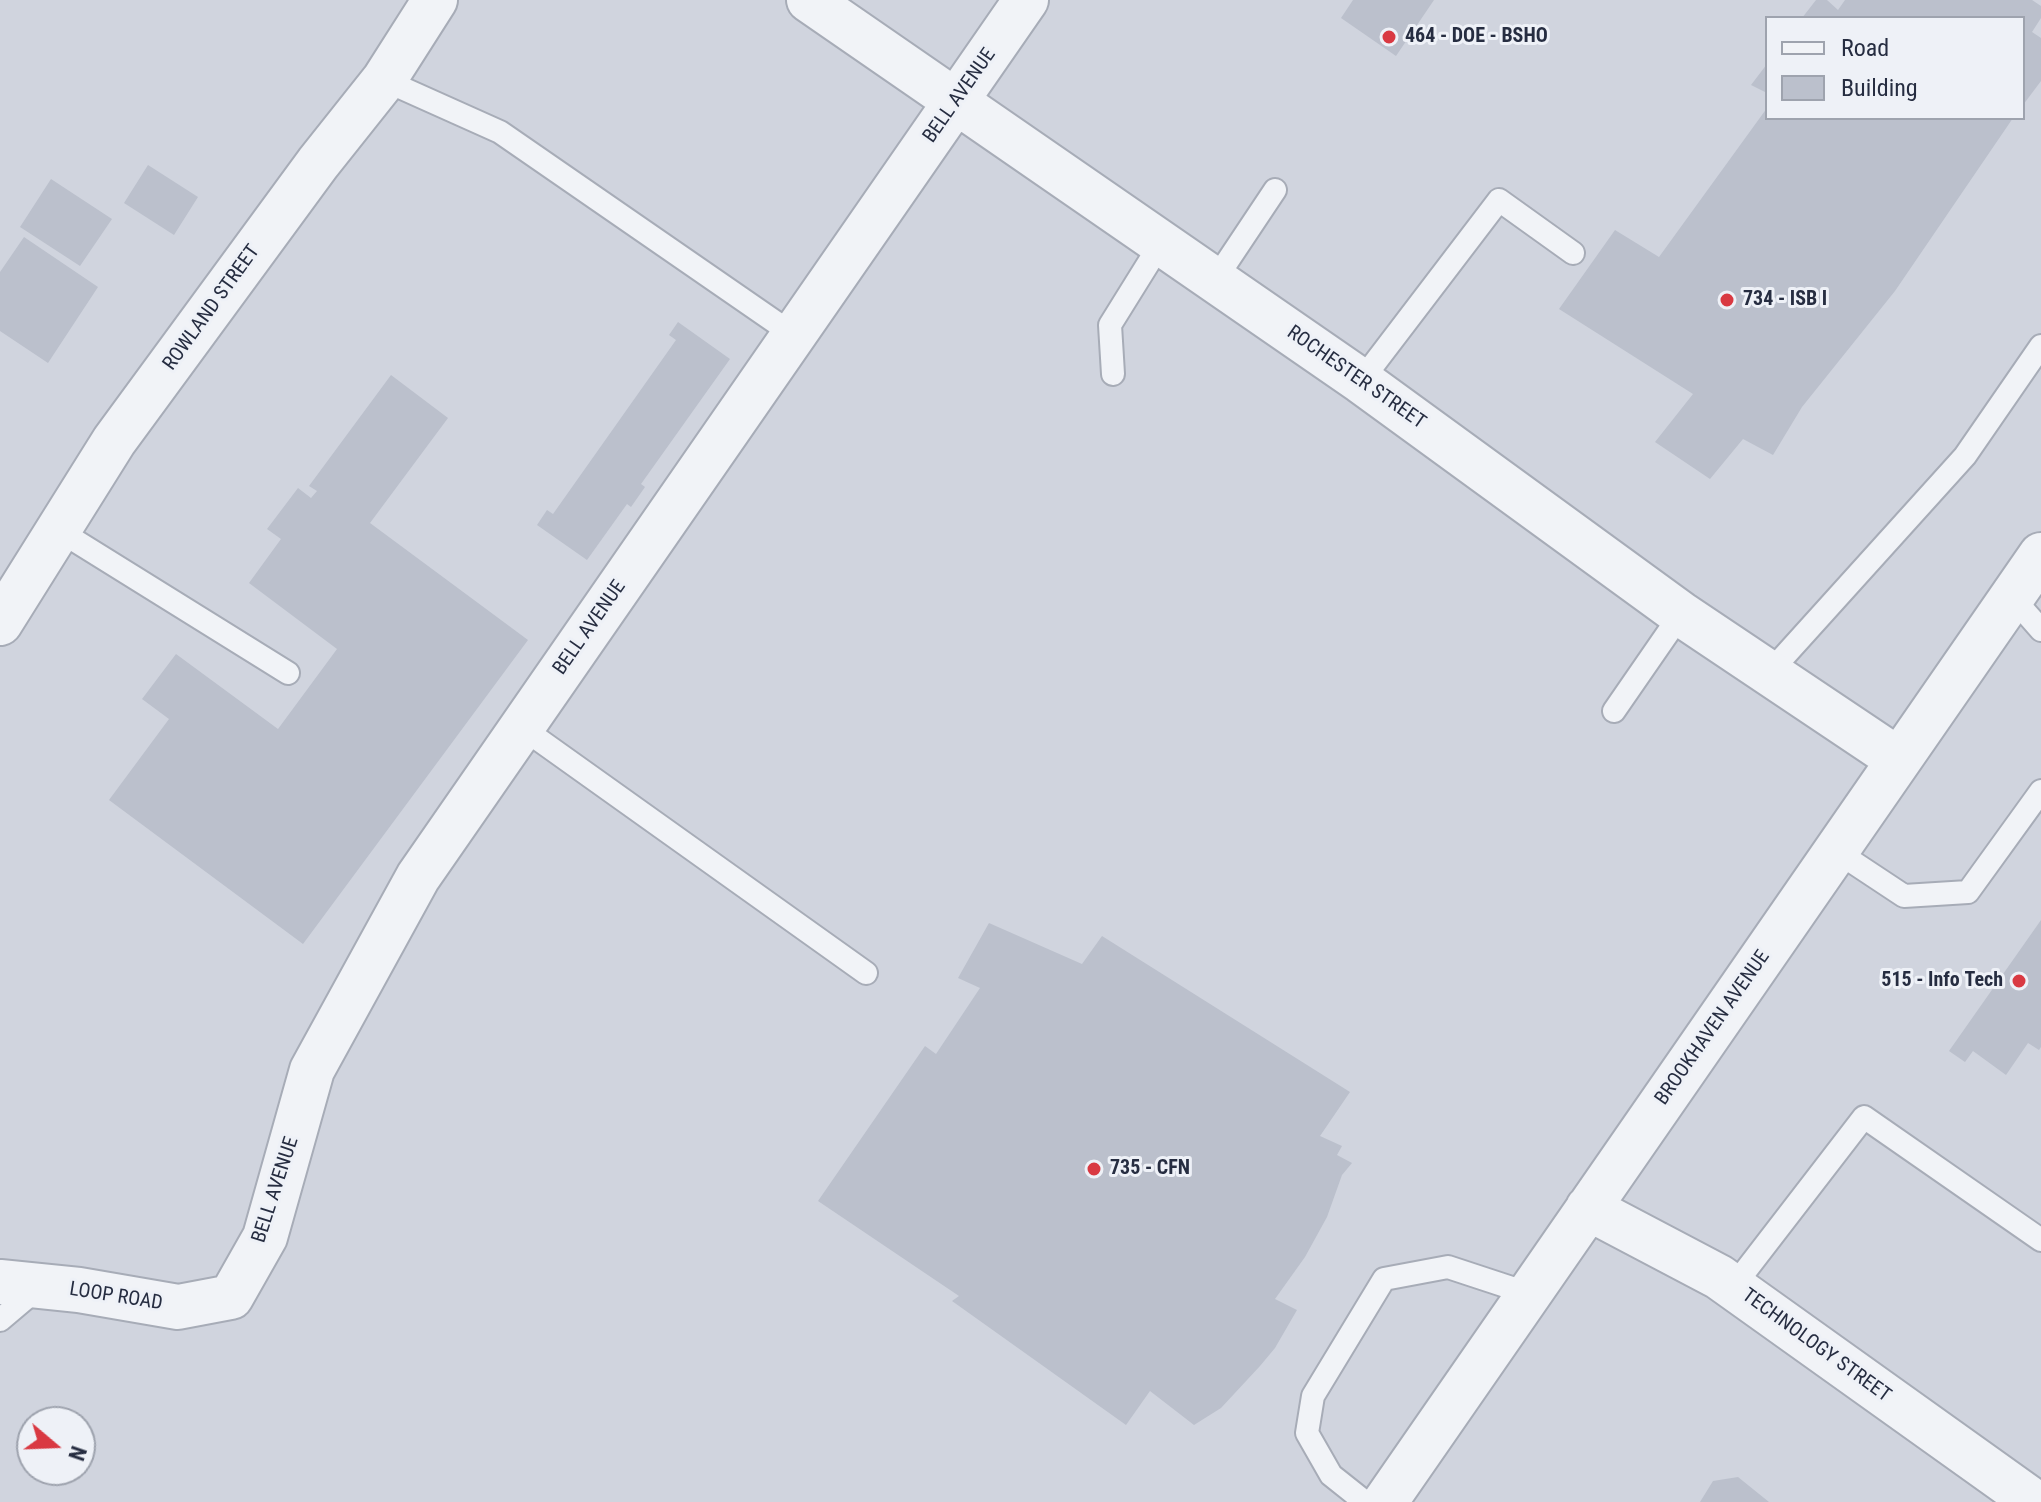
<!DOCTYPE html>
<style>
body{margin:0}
#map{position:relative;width:2041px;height:1502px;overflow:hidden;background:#dee2e9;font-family:"Roboto Condensed",sans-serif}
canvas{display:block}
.legend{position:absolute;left:1765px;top:16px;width:260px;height:104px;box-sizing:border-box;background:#eef1f7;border:2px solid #9ea3ae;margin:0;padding:10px 14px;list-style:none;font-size:24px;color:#262d41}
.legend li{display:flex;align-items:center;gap:16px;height:40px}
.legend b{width:40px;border:2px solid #9ea3ae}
.north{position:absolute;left:16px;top:1406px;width:80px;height:80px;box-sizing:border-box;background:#eef1f7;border:2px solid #9ea3ae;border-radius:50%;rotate:109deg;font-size:22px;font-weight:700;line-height:32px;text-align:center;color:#262d41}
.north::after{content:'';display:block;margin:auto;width:28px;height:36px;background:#d93942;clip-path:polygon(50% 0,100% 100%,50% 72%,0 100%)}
</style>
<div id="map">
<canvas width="2041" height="1502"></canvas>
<ul class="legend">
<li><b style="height:10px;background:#f1f3f7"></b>Road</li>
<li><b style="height:22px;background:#bbc0cc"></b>Building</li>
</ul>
<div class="north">N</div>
</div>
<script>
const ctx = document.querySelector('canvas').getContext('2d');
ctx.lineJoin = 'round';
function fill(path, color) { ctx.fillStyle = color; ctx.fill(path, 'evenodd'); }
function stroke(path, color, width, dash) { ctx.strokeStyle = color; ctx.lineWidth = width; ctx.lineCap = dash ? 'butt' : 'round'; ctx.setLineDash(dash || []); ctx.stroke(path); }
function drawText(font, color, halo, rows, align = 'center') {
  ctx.font = font + ' "Roboto Condensed",sans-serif'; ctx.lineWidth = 6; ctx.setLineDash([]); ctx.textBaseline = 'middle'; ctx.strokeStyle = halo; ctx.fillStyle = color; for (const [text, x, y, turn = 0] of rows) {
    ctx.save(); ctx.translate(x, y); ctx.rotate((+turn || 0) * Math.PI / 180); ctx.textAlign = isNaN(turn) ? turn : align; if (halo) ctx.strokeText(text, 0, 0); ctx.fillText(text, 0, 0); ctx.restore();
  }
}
const built = new Path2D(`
 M 0,0 L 2041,0 L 2041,1502 L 0,1502 ZM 1767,18 L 2023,18 L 2023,118 L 1767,118 ZM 32,1422 L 80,1422 L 80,1470 L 32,1470 Z`);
const building = new Path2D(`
 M 1353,0 L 1434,0 L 1396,56 L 1341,18 Z
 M 1816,0 L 1827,0 L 1838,10 L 1845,0 L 2032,0 L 2041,6 L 2041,18 L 2032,32 L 2041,38 L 2041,81 L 2023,105 L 2023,18 L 1802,18 Z
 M 1767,64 L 1767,93 L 1751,85 Z
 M 1767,108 L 1767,118 L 2013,118 L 1895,291 L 1802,407 L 1773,455 L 1743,439 L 1710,479 L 1655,442 L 1693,394 L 1559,309 L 1615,230 L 1659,257 Z
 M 148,165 L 198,197 L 174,235 L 124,203 Z
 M 51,179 L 112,219 L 80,266 L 20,227 Z
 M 24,237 L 98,287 L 48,363 L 0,331 L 0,272 Z
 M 678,322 L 730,359 L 641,484 L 645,487 L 631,507 L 627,504 L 587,560 L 537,525 L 547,510 L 553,514 L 676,340 L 669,335 Z
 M 391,375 L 448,418 L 370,523 L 528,640 L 303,944 L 109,800 L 169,719 L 142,699 L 176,654 L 278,729 L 337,649 L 249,583 L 281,539 L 267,529 L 298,488 L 311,498 L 317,491 L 309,486 Z
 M 2041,920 L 2041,1047 L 2039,1050 L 2028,1043 L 2006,1075 L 1973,1051 L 1965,1062 L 1949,1051 Z
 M 989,923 L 1082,964 L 1102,936 L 1350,1092 L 1320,1136 L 1342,1146 L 1337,1155 L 1352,1163 L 1342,1175 L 1327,1217 L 1305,1257 L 1275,1299 L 1297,1310 L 1275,1348 L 1260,1366 L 1221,1408 L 1194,1425 L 1150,1391 L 1126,1425 L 952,1301 L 959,1296 L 818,1201 L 925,1046 L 936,1054 L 980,988 L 958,978 Z
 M 1738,1477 L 1769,1502 L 1700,1502 L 1713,1481 Z`);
const service = new Path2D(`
 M 384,80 L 500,132 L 794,335
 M 1215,280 L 1275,190
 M 1113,374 L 1110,325 L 1161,243
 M 1361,381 L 1499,200 L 1573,253
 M 58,530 L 288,673
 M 2012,597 L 2041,630
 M 1769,673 L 1965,456 L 2041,346
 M 1614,711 L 1681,614
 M 521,727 L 866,973
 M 1836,851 L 1904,896 L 1968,892 L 2041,791
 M 1733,1287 L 1864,1117 L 2041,1240
 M 0,1320 L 39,1287
 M 1365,1502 L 1331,1475 L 1307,1433 L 1313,1396 L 1384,1279 L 1448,1267 L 1530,1294`);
const minor = new Path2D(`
 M 809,0 L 1361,381 L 1681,614 L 1899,760
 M 0,623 L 114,441 L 318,163 L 384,80 L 435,0
 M 1588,1208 L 1719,1277 L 2034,1502
 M 0,1282 L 79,1290 L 178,1307 L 231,1297 L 265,1237 L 312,1070 L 418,877 L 1026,0
 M 1385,1502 L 2041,555`);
const markers = [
 [1389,37,8,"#d93942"],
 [1727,300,8,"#d93942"],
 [2019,981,8,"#d93942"],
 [1094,1169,8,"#d93942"]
];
const poiNames = [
 ["464 - DOE - BSHO",1405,37],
 ["734 - ISB I",1743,300],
 ["515 - Info Tech",2003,981,"right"],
 ["735 - CFN",1110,1169]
];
const streetNames = [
 ["BELL AVENUE",960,96,-55],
 ["ROWLAND STREET",212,308,-54],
 ["ROCHESTER STREET",1356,378,35],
 ["BELL AVENUE",590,628,-55],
 ["BROOKHAVEN AVENUE",1713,1028,-55],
 ["BELL AVENUE",276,1190,-72],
 ["LOOP ROAD",116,1297,9],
 ["TECHNOLOGY STREET",1816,1346,36]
];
fill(built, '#d0d4de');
fill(building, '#bbc0cc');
stroke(service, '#a7acb7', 26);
stroke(minor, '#a7acb7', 48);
stroke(service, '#f1f3f7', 22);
stroke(minor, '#f1f3f7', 44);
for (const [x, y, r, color] of markers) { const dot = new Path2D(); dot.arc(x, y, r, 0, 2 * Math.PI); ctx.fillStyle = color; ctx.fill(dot); stroke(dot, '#eef1f7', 3); }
drawText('bold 20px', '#262d41', '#eef1f7', poiNames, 'left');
drawText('20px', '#262d41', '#eef1f7', streetNames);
</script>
